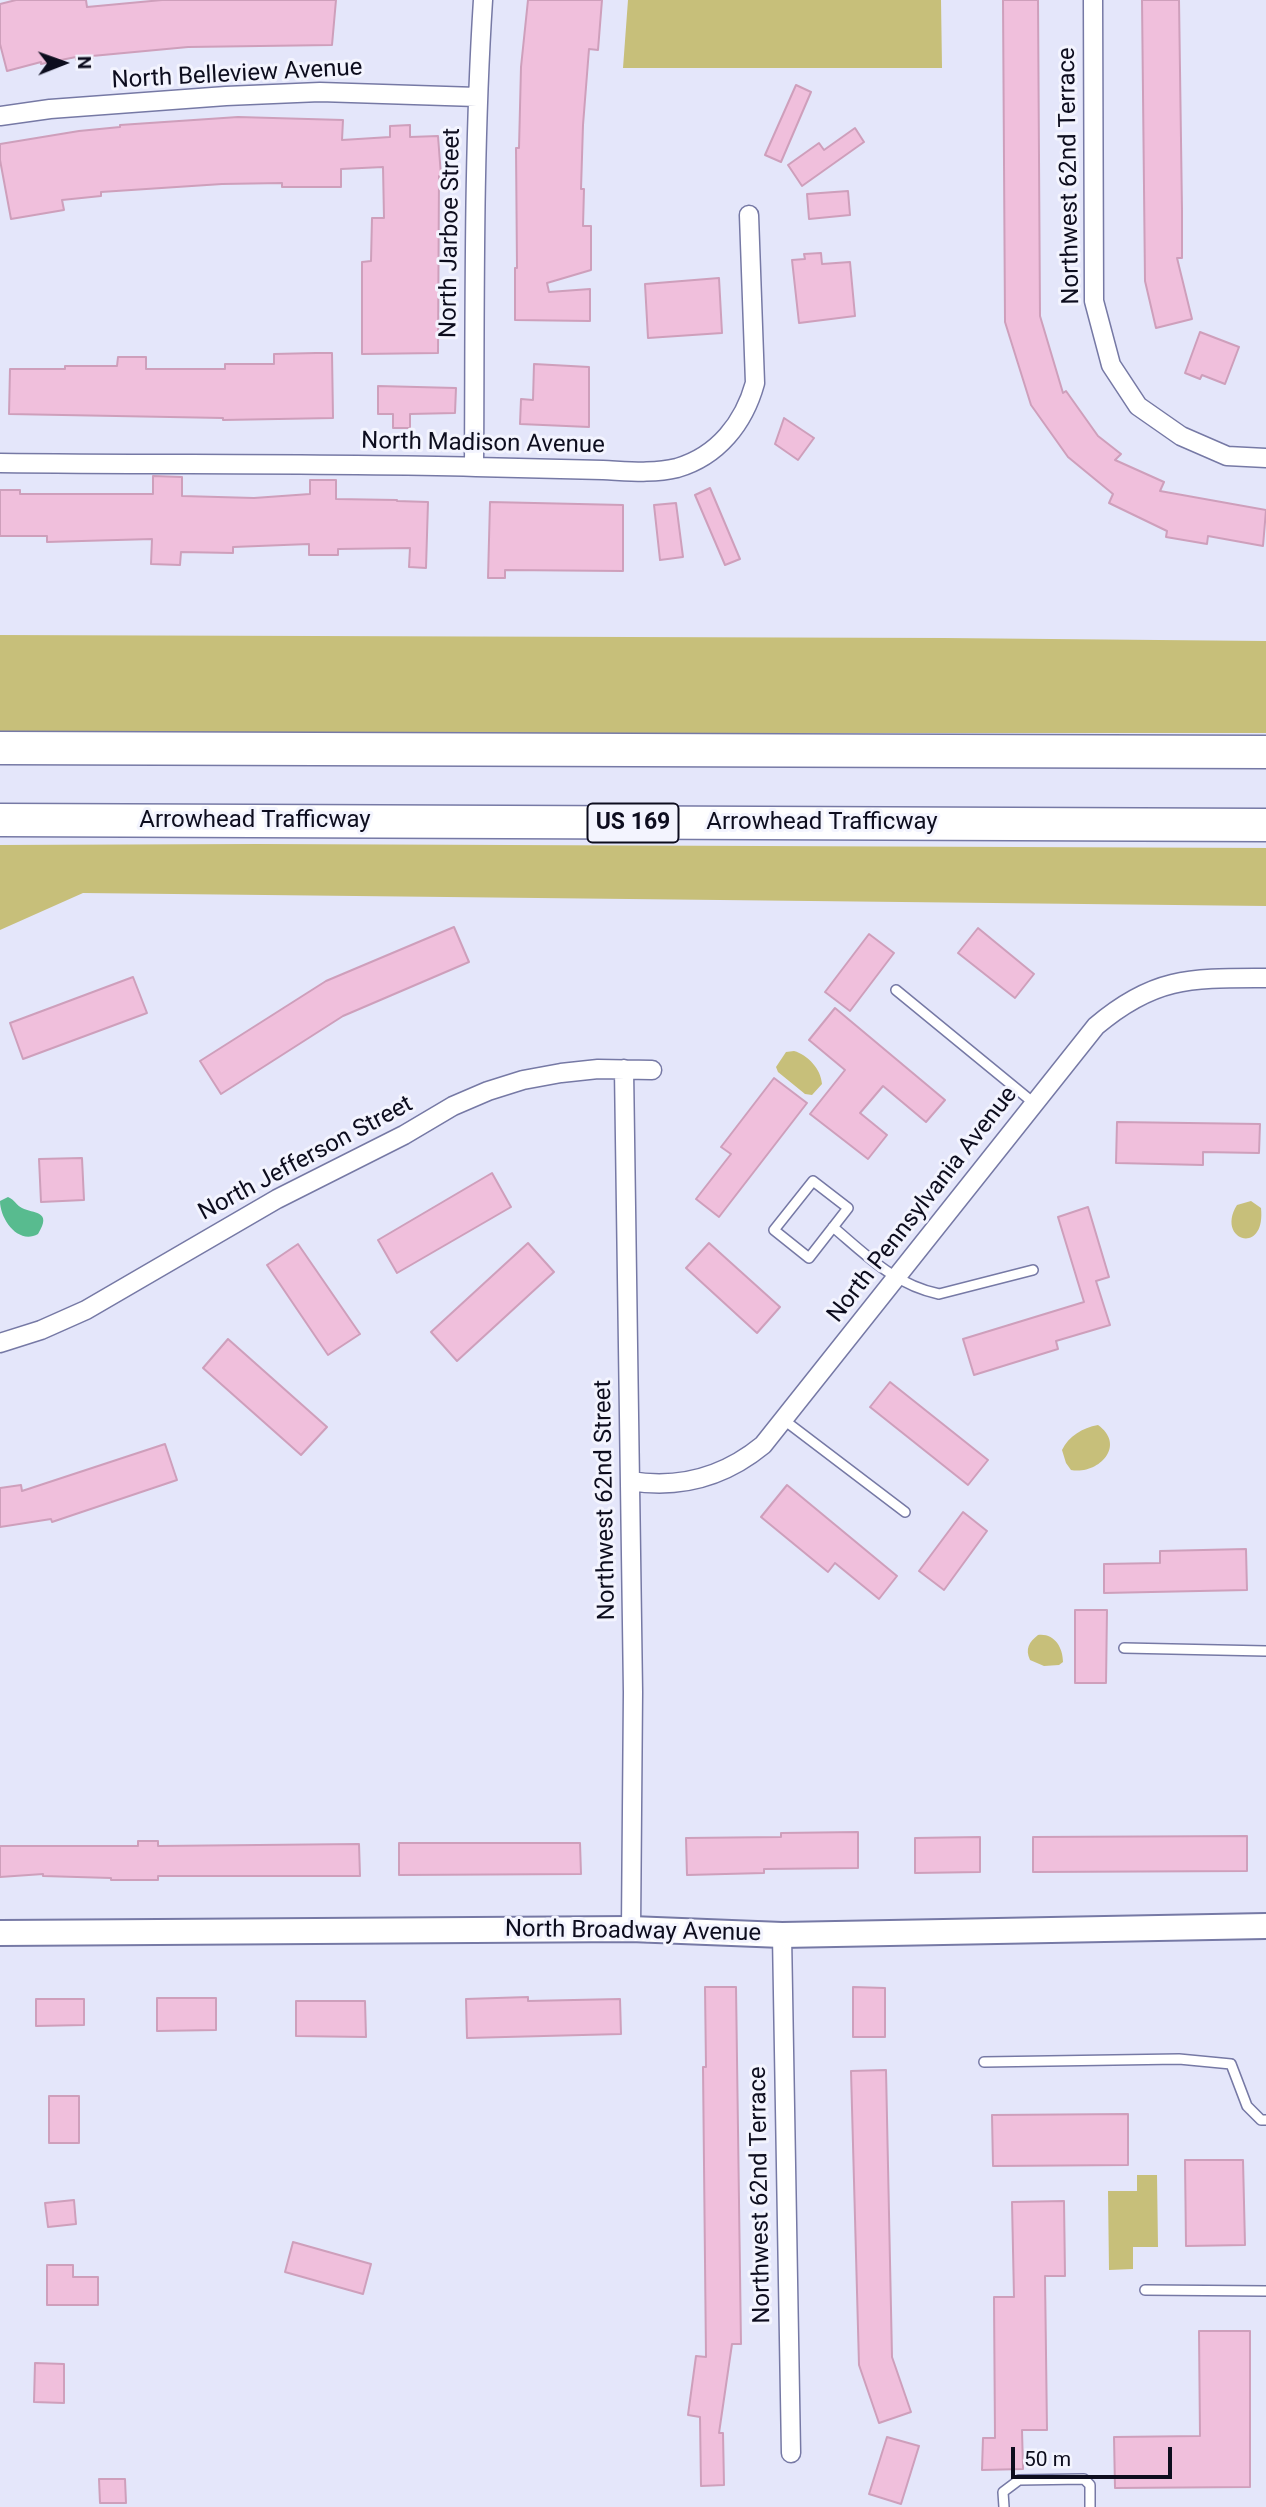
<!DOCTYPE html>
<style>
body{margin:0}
#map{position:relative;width:1266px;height:2507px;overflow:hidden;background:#e4e6fa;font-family:Roboto,sans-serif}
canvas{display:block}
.north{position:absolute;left:28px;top:28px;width:70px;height:70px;-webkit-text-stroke:5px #f3f4fe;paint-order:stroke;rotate:89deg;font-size:19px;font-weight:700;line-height:28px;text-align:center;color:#0d0d1e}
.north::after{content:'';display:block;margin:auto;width:24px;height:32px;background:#0d0d1e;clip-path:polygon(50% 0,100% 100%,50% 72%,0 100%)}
.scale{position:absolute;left:1011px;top:2447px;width:161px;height:32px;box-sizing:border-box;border:4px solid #0d0d1e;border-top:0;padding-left:9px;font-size:21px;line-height:24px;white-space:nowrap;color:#0d0d1e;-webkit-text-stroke:5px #f3f4fe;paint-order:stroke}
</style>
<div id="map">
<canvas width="1266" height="2507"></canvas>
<div class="north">N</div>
<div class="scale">50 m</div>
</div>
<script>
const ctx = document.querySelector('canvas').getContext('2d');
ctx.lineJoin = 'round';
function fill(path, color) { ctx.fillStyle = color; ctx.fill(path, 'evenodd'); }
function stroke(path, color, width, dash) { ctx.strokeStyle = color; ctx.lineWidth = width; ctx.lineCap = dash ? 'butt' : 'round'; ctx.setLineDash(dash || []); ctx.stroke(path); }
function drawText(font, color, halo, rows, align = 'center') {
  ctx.font = font + ' Roboto,sans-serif'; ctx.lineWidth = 6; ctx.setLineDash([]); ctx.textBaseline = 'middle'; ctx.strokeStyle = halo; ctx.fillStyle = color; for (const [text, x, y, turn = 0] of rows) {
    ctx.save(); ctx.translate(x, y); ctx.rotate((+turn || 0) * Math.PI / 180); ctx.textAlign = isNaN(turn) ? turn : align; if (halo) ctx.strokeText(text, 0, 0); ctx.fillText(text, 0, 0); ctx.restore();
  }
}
const green = new Path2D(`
 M 628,0 L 941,0 L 942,68 L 623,68 Z
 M 0,635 L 944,638 L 1266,641 L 1266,733 L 0,733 Z
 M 257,844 L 1266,848 L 1266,906 L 83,893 L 0,930 L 0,845 Z
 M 794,1051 C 808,1055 821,1069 822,1084 L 812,1095 L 805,1094 L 778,1072 L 776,1067 L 786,1052 Z
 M 1251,1201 L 1261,1208 C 1266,1257 1215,1240 1237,1205 Z
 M 1098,1425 C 1127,1446 1098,1475 1071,1470 L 1066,1463 L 1062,1450 C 1069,1436 1082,1428 1098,1425 Z
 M 1038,1635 C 1054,1633 1063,1647 1063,1662 L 1059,1665 L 1044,1666 L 1030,1660 C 1025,1649 1029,1642 1038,1635 Z
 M 1137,2175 L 1157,2175 L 1158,2247 L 1133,2247 L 1133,2269 L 1109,2270 L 1108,2191 L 1137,2191 Z`);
const water = new Path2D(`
 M 8,1197 C 15,1200 16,1205 22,1208 C 33,1214 53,1210 38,1234 C 18,1245 0,1219 0,1201 Z`);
const building = new Path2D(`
 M 16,0 L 86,0 L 87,7 L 162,0 L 336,0 L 332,45 L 188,47 L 92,56 L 93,58 L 76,60 L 76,57 L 41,64 L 41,62 L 7,71 L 0,44 L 0,4 Z
 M 528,0 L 602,0 L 598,50 L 589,49 L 583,125 L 581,189 L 584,189 L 583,226 L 591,226 L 591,270 L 547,283 L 549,292 L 590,289 L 590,321 L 515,320 L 515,268 L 517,268 L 516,148 L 519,148 L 521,67 Z
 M 1003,0 L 1038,0 L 1040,316 L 1063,393 L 1066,391 L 1098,436 L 1121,454 L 1115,460 L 1164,482 L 1160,491 L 1266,510 L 1263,546 L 1208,536 L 1207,544 L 1166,537 L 1167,531 L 1109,503 L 1113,494 L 1068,457 L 1031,405 L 1005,322 Z
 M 1142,0 L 1179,0 L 1182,210 L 1182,258 L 1177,258 L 1192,319 L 1156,328 L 1145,281 Z
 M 796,85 L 811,92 L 781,162 L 765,155 Z
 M 238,117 L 343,120 L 342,140 L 390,137 L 390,126 L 410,125 L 410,137 L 438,136 L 441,176 L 439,176 L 438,353 L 362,354 L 362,262 L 371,261 L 372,218 L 384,218 L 383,167 L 341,169 L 341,187 L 282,187 L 282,183 L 222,184 L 101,192 L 101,196 L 62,200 L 64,210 L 11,219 L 0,160 L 0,144 L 79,131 L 120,127 L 120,125 Z
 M 855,128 L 864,142 L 802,186 L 788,165 L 819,143 L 824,150 Z
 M 848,191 L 850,215 L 809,219 L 807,194 Z
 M 821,253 L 822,264 L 850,262 L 855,316 L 799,323 L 792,260 L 805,259 L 804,254 Z
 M 719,278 L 722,333 L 648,338 L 645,284 Z
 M 1200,332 L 1239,347 L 1225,384 L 1202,375 L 1200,379 L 1185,373 Z
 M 316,353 L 332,353 L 333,418 L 223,420 L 223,418 L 9,414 L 10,369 L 65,369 L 65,366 L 117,366 L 118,357 L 146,357 L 146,369 L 225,369 L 225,364 L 274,364 L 274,354 Z
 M 534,364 L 589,367 L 589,427 L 520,424 L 521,399 L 533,400 Z
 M 378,386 L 456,388 L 455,413 L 410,414 L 410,428 L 393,428 L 393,414 L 378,414 Z
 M 784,418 L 814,438 L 798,460 L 775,444 Z
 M 153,476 L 182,477 L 182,496 L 254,498 L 310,494 L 310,480 L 336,480 L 336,499 L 397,500 L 397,501 L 428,502 L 426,568 L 409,567 L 410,548 L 338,549 L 338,555 L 309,555 L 309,544 L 233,547 L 233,553 L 181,552 L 180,565 L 151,564 L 152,539 L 47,542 L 47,536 L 0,536 L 0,490 L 20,490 L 20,494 L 153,494 Z
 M 710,488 L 740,559 L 725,565 L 695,495 Z
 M 490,502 L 623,505 L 623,571 L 505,570 L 505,578 L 488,578 Z
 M 676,503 L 683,557 L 660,560 L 654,505 Z
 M 454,927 L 469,962 L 343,1016 L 221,1094 L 200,1061 L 326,981 Z
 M 978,928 L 1034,974 L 1015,998 L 958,953 Z
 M 869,934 L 894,953 L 850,1011 L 825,992 Z
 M 133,977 L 147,1013 L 23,1059 L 10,1023 Z
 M 835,1008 L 945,1100 L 926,1122 L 883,1086 L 860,1113 L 887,1135 L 868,1159 L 810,1114 L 845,1070 L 809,1040 Z
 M 774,1078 L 807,1103 L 719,1217 L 696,1199 L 731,1154 L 721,1147 Z
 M 1117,1122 L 1260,1124 L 1259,1153 L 1203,1152 L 1203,1165 L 1116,1163 Z
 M 82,1158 L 84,1200 L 41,1202 L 39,1159 Z
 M 492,1173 L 511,1207 L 397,1273 L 378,1240 Z
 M 1088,1207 L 1109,1277 L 1096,1281 L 1110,1325 L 1056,1341 L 1058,1349 L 974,1375 L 963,1339 L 1084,1302 L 1058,1217 Z
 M 528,1243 L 554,1272 L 457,1361 L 431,1332 Z
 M 709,1243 L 780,1307 L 757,1333 L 686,1268 Z
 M 298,1244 L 360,1334 L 328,1355 L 267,1265 Z
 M 228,1339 L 327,1427 L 301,1455 L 203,1368 Z
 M 890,1382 L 988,1460 L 968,1485 L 870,1407 Z
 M 165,1444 L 177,1480 L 52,1522 L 51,1519 L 0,1527 L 0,1488 L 21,1485 L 22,1491 Z
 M 787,1485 L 897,1576 L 879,1599 L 835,1563 L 828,1572 L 761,1517 Z
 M 963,1512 L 987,1531 L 944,1590 L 919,1571 Z
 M 1246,1549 L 1247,1590 L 1104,1593 L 1104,1564 L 1160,1563 L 1160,1551 Z
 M 1075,1610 L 1107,1610 L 1106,1683 L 1075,1683 Z
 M 858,1832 L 858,1868 L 764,1869 L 764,1873 L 687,1875 L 686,1838 L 781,1837 L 781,1833 Z
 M 1247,1836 L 1247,1871 L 1033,1872 L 1033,1837 Z
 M 980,1837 L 980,1872 L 915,1873 L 915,1838 Z
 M 138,1841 L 158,1841 L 158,1846 L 359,1844 L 360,1876 L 158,1876 L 158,1880 L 111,1880 L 111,1878 L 43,1876 L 43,1874 L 0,1877 L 0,1846 L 138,1846 Z
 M 399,1843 L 580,1843 L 581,1874 L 399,1875 Z
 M 705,1987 L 736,1987 L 741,2344 L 732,2344 L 719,2433 L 723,2433 L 724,2485 L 701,2486 L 700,2417 L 688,2415 L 696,2356 L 706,2357 L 703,2067 L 706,2067 Z
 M 853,1987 L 885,1988 L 885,2037 L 853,2037 Z
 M 528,1997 L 528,2001 L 620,1999 L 621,2034 L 467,2038 L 466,1999 Z
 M 157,1998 L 216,1998 L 216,2030 L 157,2031 Z
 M 36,1999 L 84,1999 L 84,2025 L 36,2026 Z
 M 296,2001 L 365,2001 L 366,2037 L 296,2036 Z
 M 886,2070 L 892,2357 L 911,2412 L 879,2423 L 859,2365 L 851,2071 Z
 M 49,2096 L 79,2096 L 79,2143 L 49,2143 Z
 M 1128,2114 L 1128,2165 L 993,2166 L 992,2115 Z
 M 1185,2160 L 1243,2160 L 1245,2245 L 1186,2246 Z
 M 74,2200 L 76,2224 L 48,2227 L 45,2203 Z
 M 1064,2201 L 1065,2276 L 1045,2276 L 1047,2430 L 1022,2430 L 1023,2469 L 982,2470 L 983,2438 L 995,2438 L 994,2297 L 1014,2297 L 1012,2202 Z
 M 293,2242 L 371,2264 L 363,2294 L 285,2272 Z
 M 47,2265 L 73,2265 L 73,2277 L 98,2277 L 98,2305 L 47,2305 Z
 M 1199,2331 L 1250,2331 L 1250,2487 L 1115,2488 L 1114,2437 L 1200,2436 Z
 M 35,2363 L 64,2364 L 64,2403 L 34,2402 Z
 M 887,2437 L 919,2446 L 901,2504 L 869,2494 Z
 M 99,2479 L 125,2479 L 126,2503 L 100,2503 Z`);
const lane = new Path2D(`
 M 896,990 L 1035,1104
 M 813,1181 L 848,1208 L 809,1258 L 774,1230 Z
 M 833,1227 C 866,1255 895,1285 939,1294 L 1033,1270
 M 784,1420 L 905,1512
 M 1124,1648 L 1266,1651
 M 984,2062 L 1179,2059 L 1231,2064 L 1247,2106 L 1261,2120 L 1266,2120
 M 1145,2290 L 1266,2291
 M 1004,2507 L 1003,2492 L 1019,2480 L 1084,2479 L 1090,2485 L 1090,2507`);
const street = new Path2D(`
 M 1093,0 L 1094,301 L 1111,365 L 1138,406 L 1181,436 L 1227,456 L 1266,458
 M 0,116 L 50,109 L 226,96 L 320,92 L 477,97
 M 0,463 C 159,465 317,463 476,467 C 518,468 561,469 603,470 C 627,471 653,474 677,468 C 718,456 744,423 755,383 L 749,215
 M 474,467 C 475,311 473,155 483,0
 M 624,1069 L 633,1692 L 631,1929
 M 0,1343 L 41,1330 L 86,1310 L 277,1199 L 404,1135 L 453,1106 L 488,1091 L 523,1080 L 561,1073 L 598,1069 L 652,1070
 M 630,1481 C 679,1489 724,1477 763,1445 L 1096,1026 C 1155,976 1192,978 1266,978
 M 782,1935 L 791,2453`);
const secondary = new Path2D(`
 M 0,1933 L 631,1929 L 782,1935 L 1266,1926`);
const highway = new Path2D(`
 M 0,748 L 1266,752
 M 0,820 L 1266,825`);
const shields = [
 [633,823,91]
];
const shieldNames = [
 ["US 169",633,823]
];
const streetNames = [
 ["North Belleview Avenue",237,75,-3],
 ["Northwest 62nd Terrace",1070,176,-91],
 ["North Jarboe Street",451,233,-89],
 ["North Madison Avenue",483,444,1],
 ["Arrowhead Trafficway",255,821],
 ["Arrowhead Trafficway",822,823],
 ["North Jefferson Street",306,1159,-28],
 ["North Pennsylvania Avenue",923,1205,-52],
 ["Northwest 62nd Street",606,1500,-91],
 ["North Broadway Avenue",633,1932,1],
 ["Northwest 62nd Terrace",761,2195,-91]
];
fill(green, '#c7bf7a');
fill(water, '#58bb8f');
fill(building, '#f0bfdc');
stroke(building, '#ce9fbb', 2);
stroke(lane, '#7679a5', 12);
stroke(street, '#7679a5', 21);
stroke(secondary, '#7679a5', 28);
stroke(highway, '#7679a5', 35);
stroke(lane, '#fff', 9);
stroke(street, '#fff', 18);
stroke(secondary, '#fff', 24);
stroke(highway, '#fff', 32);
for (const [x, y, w] of shields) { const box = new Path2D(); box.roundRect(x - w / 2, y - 19.5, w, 39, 5); ctx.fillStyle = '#f3f4fe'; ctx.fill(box); stroke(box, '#0d0d1e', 2); }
drawText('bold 23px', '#0d0d1e', null, shieldNames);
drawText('24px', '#0d0d1e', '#f3f4fe', streetNames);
</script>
